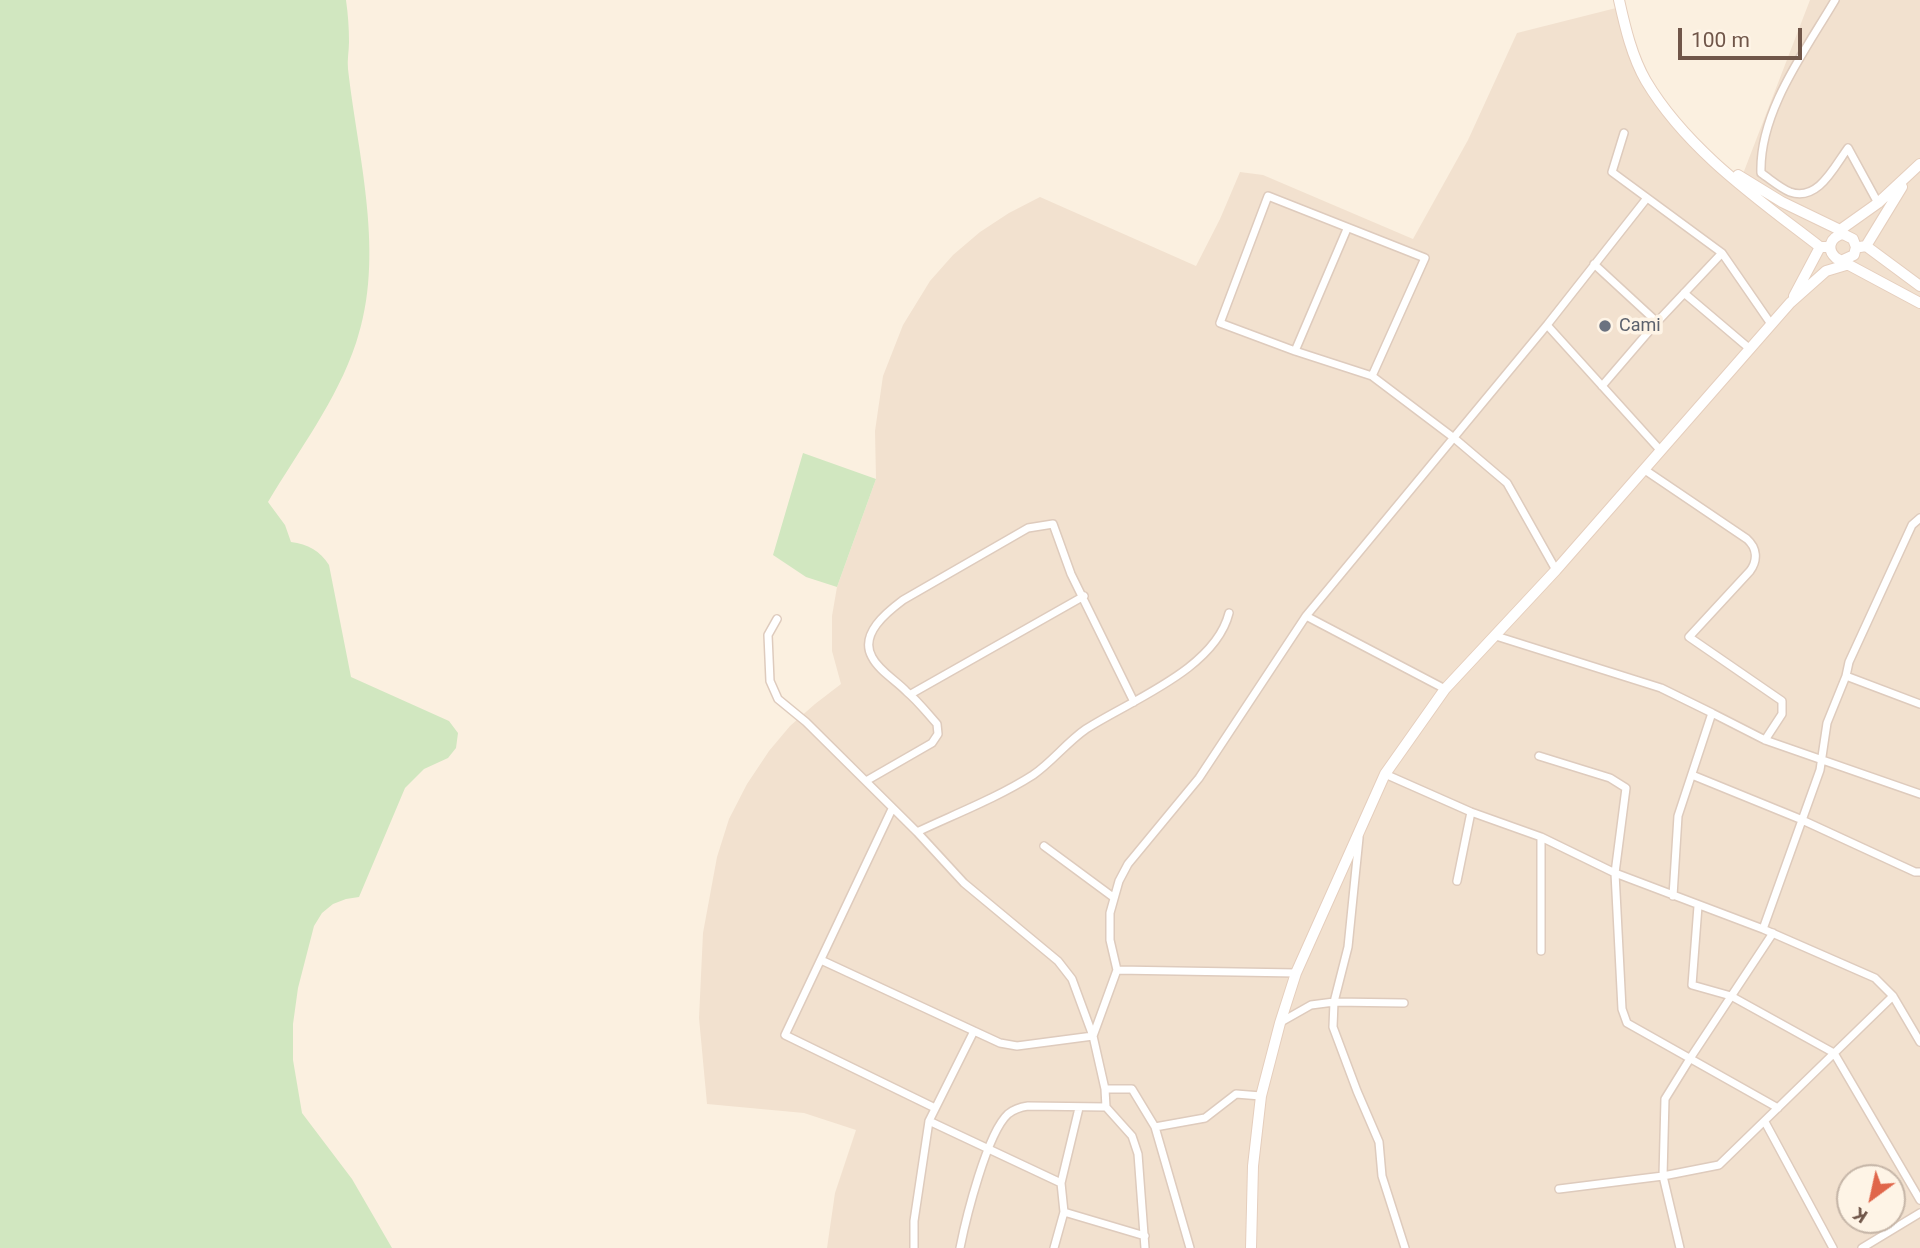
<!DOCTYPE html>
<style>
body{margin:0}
#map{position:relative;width:1920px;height:1248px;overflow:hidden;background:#fbf0e0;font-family:Roboto,sans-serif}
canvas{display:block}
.north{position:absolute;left:1836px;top:1164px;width:70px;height:70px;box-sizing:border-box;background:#fef4e6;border:2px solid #c5b5a7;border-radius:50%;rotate:213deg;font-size:19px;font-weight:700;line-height:28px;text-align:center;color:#705649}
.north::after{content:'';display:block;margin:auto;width:24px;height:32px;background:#e0664a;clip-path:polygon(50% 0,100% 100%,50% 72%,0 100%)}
.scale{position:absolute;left:1678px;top:28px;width:124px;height:32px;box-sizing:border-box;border:4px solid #705649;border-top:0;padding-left:9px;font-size:21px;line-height:24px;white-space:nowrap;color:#705649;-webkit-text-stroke:5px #fef4e6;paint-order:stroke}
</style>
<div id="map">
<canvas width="1920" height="1248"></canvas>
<div class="north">K</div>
<div class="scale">100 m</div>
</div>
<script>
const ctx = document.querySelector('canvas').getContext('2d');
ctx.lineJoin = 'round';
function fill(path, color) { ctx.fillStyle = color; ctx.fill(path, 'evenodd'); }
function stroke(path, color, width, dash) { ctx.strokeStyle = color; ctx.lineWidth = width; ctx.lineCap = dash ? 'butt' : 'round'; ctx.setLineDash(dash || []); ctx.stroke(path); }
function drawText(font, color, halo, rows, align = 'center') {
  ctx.font = font + ' Roboto,sans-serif'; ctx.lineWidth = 7; ctx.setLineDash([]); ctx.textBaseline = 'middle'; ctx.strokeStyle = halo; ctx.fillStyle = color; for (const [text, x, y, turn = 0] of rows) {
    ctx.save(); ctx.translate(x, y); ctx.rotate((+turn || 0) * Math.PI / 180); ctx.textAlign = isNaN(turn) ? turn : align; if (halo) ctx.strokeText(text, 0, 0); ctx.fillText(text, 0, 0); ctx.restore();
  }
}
const residential = new Path2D(`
 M 1810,0 L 1920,0 L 1920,1248 L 827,1248 L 835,1193 L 856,1130 L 804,1113 L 707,1104 L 699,1018 L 703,933 L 717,857 L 729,819 L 747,784 L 769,751 L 790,726 L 815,704 L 841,684 L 832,651 L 832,616 L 837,587 L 876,479 L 875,431 L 883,376 L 903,325 L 930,281 L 953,255 L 980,232 L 1009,213 L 1040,197 L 1196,266 L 1220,219 L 1240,172 L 1263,175 L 1413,239 L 1468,140 L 1517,33 L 1624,6 L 1635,49 L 1652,83 L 1666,106 L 1701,145 L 1741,179 ZM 1850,1178 L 1892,1178 L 1892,1220 L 1850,1220 Z`);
const green = new Path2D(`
 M 0,0 L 346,0 C 348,14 349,28 349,42 C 349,51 347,60 348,69 C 358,158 386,255 356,343 C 337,400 299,450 268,502 L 285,525 L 291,542 C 308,544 320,551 329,565 L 351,677 L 449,721 L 458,733 L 456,748 L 448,758 L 424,769 L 405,788 L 359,897 L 346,899 L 333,904 L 322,913 L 314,926 L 298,988 L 293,1024 L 293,1060 L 302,1113 L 352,1179 L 392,1248 L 0,1248 Z
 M 803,453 L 876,479 L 837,587 L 806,577 L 773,555 Z`);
const street = new Path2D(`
 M 1835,0 C 1805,51 1759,112 1761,173 C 1770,179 1780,188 1790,192 C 1818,202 1834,167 1848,148 L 1878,203
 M 1624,133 L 1612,172 L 1722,253 L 1771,324
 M 1594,264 L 1657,322
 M 1684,293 L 1750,349
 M 1547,325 L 1661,451
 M 1295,351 L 1347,229
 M 1372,376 L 1425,258 L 1268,196 L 1220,323 L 1295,351 L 1372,376 L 1454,438 L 1507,483 L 1556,570
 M 1602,386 L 1657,322 L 1722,253
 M 1645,470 L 1747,539 C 1757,548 1758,560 1750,571 L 1689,637 L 1782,701 L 1782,714 L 1765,740
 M 1306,616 L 1445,689
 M 777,619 L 768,635 L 770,681 L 778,699 L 806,722 L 917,832 L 964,883 L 1058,961 L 1072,979 L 1093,1036 L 1017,1046 L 1000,1043 L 974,1031 L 929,1121 L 914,1221 L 914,1248
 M 1496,636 L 1661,688 L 1712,713
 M 1846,676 L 1920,704
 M 911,694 L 1084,596
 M 1539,756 L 1610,778 L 1626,788 L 1615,873 L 1622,1009 L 1627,1023 L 1778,1108
 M 1385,774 L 1471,812 L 1541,837 L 1615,873 L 1763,929 L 1875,978 L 1893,996 L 1920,1042
 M 1692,775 L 1800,819 L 1915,872 L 1920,872
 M 866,781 L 932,743 L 938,734 L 937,724 C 927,713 918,701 907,692 C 897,681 879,671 872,657 C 859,634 887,612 903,600 L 1028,528 L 1053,524 L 1071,574 L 1134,702
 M 892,809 L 785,1035 L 935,1108
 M 917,832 C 955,814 997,798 1033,775 C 1052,762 1067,742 1086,729 C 1131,700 1215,669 1229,613
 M 1541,837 L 1541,951
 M 1359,838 L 1348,947 L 1334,1002 L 1333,1027 L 1357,1091 L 1379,1142 L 1382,1176 L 1405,1248
 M 1044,846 L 1113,897
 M 1457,881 L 1471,812
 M 1673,896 L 1678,816 L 1712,713 L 1765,740 L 1920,794
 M 1698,906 L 1692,985 L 1731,996 L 1834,1053 L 1920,1200
 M 1763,929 L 1820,770 L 1827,723 L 1846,676 L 1849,662 L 1912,525 L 1920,518
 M 821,960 L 974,1031
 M 1117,970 L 1093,1036 L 1105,1089 L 1106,1107 L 1132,1136 L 1138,1154 L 1145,1248
 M 1296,973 L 1117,970 L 1110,940 L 1110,913 L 1119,881 L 1128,864 L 1199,778 L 1306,616 L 1547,325 L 1647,198
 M 1281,1022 L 1311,1005 L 1334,1002 L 1404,1003
 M 1105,1089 L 1132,1089 L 1155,1127 L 1190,1248
 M 929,1121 L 1061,1183
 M 1765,1122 L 1833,1248
 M 1155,1127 L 1205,1118 L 1236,1094 L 1261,1096
 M 1559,1189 L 1663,1176 L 1719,1165 L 1893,996
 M 1064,1212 L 1145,1236
 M 960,1248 C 966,1218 987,1133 1008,1114 C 1014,1109 1021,1107 1028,1106 L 1106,1107
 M 1054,1248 L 1064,1212 L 1061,1183 L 1079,1108
 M 1680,1248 L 1663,1176 L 1665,1099 L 1691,1057 L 1773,933
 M 1862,1248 L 1920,1213`);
const secondary = new Path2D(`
 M 1619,0 C 1625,27 1632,57 1646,81 C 1687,150 1758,199 1820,247 L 1830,247
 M 1738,175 L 1782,202 L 1840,230
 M 1840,230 L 1878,203 L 1920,164
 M 1866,246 L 1902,187
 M 1860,247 L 1866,246 L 1920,286
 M 1843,260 L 1854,255 L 1856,247 L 1853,239 L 1843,234 C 1830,237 1826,249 1836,258 L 1920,303
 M 1794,296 L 1820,247
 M 1251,1248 L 1253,1166 L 1261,1096 L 1280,1023 L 1296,973 L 1385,774 L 1445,689 L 1556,570 L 1790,303 L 1826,271 L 1846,265`);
const markers = [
 [1605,326,7,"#6b7280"]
];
const worshipNames = [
 ["Cami",1619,326]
];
fill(residential, '#f2e1cf');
fill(green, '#d1e7c0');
stroke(street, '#decbbd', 10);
stroke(secondary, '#e5cebd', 12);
stroke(street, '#fff', 7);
stroke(secondary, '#fff', 10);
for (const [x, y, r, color] of markers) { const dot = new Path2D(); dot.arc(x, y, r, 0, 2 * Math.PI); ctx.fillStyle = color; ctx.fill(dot); stroke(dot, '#fef4e6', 2.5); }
drawText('18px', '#5b616d', '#fef4e6', worshipNames, 'left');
</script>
